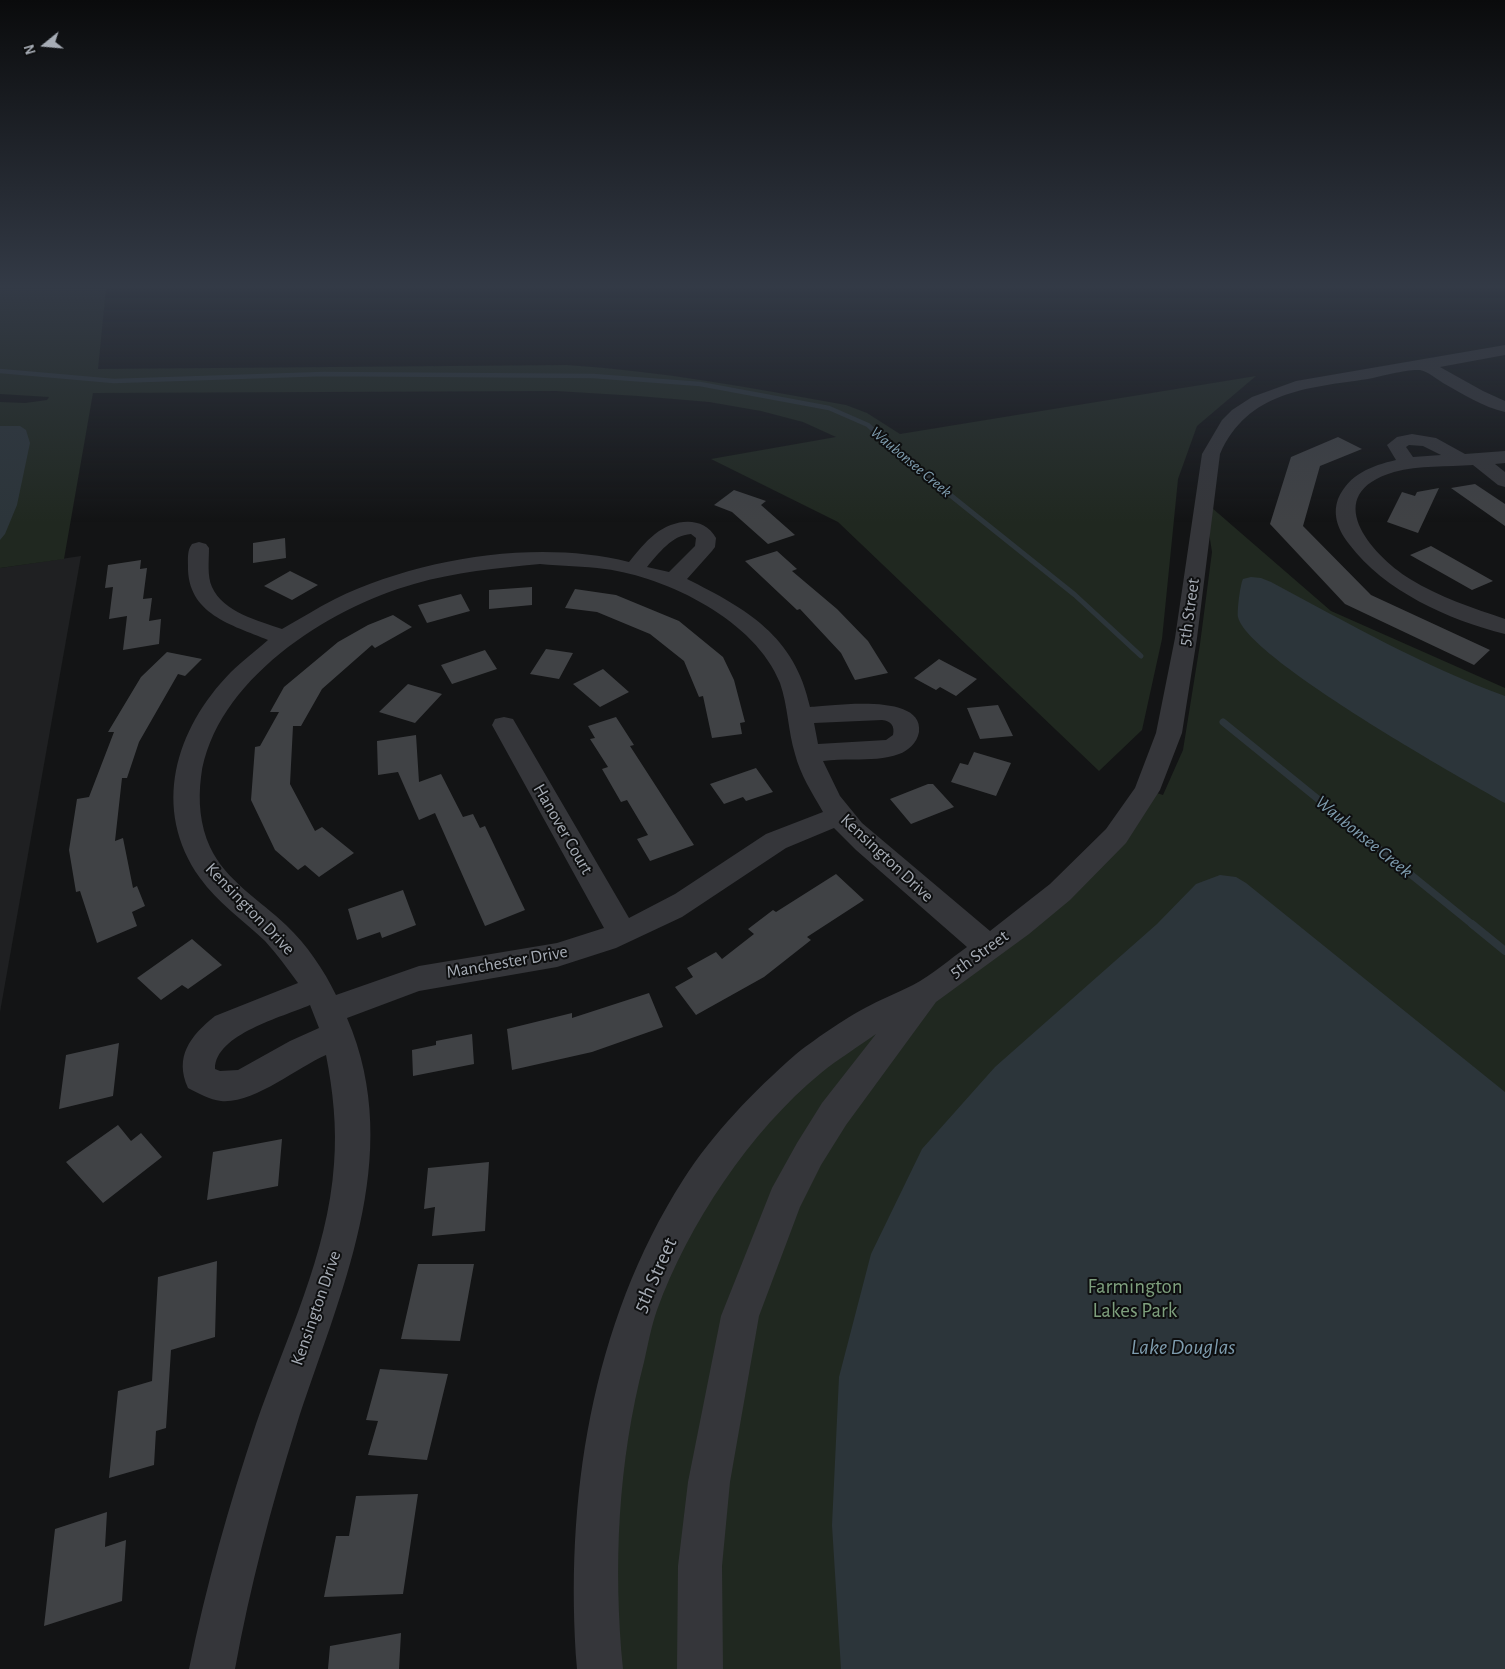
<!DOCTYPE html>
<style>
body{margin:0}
#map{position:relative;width:1505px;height:1669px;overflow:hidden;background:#131415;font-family:"Alegreya Sans",sans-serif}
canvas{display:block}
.north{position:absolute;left:20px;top:20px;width:50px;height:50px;-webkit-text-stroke:4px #0e0f10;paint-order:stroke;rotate:253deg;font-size:14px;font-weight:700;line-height:20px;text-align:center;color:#a6acb5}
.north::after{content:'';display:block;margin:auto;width:18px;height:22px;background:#a6acb5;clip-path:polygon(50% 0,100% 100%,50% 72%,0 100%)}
</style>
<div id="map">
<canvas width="1505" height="1669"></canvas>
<div class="north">N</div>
</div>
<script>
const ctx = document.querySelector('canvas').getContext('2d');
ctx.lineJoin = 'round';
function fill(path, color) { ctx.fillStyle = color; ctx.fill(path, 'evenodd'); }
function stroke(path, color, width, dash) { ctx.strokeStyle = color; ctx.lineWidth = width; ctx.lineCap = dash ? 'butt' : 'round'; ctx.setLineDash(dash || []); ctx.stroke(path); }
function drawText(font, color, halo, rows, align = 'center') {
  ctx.font = font + ' "Alegreya Sans",sans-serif'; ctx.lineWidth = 4; ctx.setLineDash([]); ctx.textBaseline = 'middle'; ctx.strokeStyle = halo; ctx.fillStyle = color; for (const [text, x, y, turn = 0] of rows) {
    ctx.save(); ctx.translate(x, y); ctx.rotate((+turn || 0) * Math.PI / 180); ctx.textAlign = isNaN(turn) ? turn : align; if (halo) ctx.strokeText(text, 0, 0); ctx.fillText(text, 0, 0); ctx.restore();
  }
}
const built = new Path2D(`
 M 81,556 L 0,1012 L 0,568 Z`);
const green = new Path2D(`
 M 0,289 L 106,289 L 98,369 L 567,365 C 661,371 753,388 846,405 L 867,413 L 900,434 L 1256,376 L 1197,426 L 1178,479 L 1162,639 L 1142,730 L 1099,771 L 838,522 L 711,459 L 836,437 L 803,422 L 761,411 L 709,402 L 638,396 L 556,391 L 93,393 L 64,559 L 0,568 L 0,402 L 25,403 L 47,400 L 49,397 L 0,394 Z
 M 1204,501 L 1331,611 L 1505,688 L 1505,1669 L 600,1669 L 638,1309 L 770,1099 L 988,947 L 1147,790 L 1163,795 L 1183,750 L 1200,644 L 1212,552 Z`);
const water = new Path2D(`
 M 0,426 L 20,426 L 26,430 L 30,443 L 17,505 L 5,534 L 0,540 Z
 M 1251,577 L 1261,578 L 1271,582 C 1348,623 1423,666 1505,696 L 1505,803 C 1461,778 1247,658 1238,617 C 1237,611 1240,585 1243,579 Z
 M 1220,875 L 1236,877 L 1246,883 L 1505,1092 L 1505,1669 L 841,1669 L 832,1525 L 839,1377 L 871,1254 L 922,1149 L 995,1067 L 1157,924 L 1196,884 Z`);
const streamFar3 = new Path2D(`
 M 0,371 L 114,381 L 324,374 L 593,376 L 700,384 L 829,408 L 868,425 L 900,455`);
const streamFar2 = new Path2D(`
 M 899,454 L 1075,595 L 1141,656`);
const streamFar1 = new Path2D(`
 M 1223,722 L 1473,925`);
const stream = new Path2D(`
 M 1472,924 L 1505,951`);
const building = new Path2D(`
 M 1338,437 L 1362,449 L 1320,466 L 1303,526 L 1371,595 L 1490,650 L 1474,665 L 1345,604 L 1270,524 L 1291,457 Z
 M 1475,484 L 1505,504 L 1505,526 L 1451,488 Z
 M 1439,488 L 1418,533 L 1387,522 L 1402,492 L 1415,496 L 1417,492 Z
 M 734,490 L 766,501 L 761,505 L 795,535 L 768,544 L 732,512 L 714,505 Z
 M 285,538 L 286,558 L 253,563 L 253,543 Z
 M 1431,546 L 1493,581 L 1472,590 L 1410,555 Z
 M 777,551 L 797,569 L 792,571 L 837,609 L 868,641 L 888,673 L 855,680 L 841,653 L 800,609 L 797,610 L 745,561 Z
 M 141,560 L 140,569 L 147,568 L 143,599 L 152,598 L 149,621 L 161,619 L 159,644 L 123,650 L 127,616 L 109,619 L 113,587 L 105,588 L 108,565 Z
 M 290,571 L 318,585 L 292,600 L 264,586 Z
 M 532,587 L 532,605 L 489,609 L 489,590 Z
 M 575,589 L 616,595 L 679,621 L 723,657 L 734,680 L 745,722 L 740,723 L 742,734 L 712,738 L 703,696 L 699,697 L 684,661 L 650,634 L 597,612 L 565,608 Z
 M 461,594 L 470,611 L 427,623 L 418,605 Z
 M 393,615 L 412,627 L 375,648 L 372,645 L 322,689 L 301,726 L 293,726 L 290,784 L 315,831 L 322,827 L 354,853 L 319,877 L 305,865 L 298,870 L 275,850 L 251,800 L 255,747 L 260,746 L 279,712 L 270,712 L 284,687 L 338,642 L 368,625 Z
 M 546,649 L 573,653 L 559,679 L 530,674 Z
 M 485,650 L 497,669 L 452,684 L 441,665 Z
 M 167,652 L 202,659 L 185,676 L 178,674 L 139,742 L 127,778 L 122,778 L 115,841 L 123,838 L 133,888 L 137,886 L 145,906 L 132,912 L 137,926 L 97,943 L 80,891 L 76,892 L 69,850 L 77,799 L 89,797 L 114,732 L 108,732 L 141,677 Z
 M 939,659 L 977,679 L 956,696 L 940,687 L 936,690 L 914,678 Z
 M 603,669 L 629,692 L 600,707 L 573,684 Z
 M 408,684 L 442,694 L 415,723 L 379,712 Z
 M 998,705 L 1013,736 L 980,739 L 967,708 Z
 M 616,717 L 634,745 L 630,746 L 694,845 L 650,861 L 637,839 L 648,835 L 627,800 L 621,802 L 602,769 L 608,767 L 590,739 L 595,738 L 588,726 Z
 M 416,735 L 419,782 L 441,774 L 463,817 L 473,814 L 480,828 L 485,826 L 525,910 L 485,926 L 435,813 L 419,820 L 398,772 L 378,775 L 377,741 Z
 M 974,752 L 1011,763 L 996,796 L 951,782 L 960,763 L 968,765 Z
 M 756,768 L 773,792 L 746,801 L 743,797 L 724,804 L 710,784 Z
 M 928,784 L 933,784 L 954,807 L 911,824 L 890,799 Z
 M 836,874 L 864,900 L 807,937 L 811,940 L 764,977 L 696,1015 L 675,987 L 693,977 L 687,968 L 716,952 L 722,959 L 754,934 L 748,929 L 773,910 L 776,912 Z
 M 403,890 L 416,925 L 382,938 L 380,932 L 357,940 L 348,909 Z
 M 192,939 L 222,965 L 188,989 L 182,985 L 161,1000 L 137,978 Z
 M 649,993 L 663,1027 L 592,1052 L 512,1070 L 507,1029 L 572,1013 L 572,1018 Z
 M 472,1034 L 474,1064 L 413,1076 L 412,1050 L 436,1045 L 436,1041 Z
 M 119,1043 L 113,1096 L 59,1109 L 66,1055 Z
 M 118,1125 L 131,1141 L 141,1133 L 162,1157 L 103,1203 L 66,1162 Z
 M 282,1139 L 278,1186 L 207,1200 L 213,1152 Z
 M 489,1162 L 485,1231 L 432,1236 L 435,1207 L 424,1209 L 428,1168 Z
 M 217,1261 L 215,1337 L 171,1350 L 166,1428 L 156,1431 L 154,1465 L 109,1478 L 118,1391 L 152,1381 L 158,1277 Z
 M 418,1264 L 474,1264 L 460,1341 L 401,1339 Z
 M 380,1369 L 448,1374 L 427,1460 L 368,1455 L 378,1421 L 366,1420 Z
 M 418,1494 L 403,1594 L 324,1597 L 336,1536 L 349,1536 L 356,1496 Z
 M 107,1512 L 105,1547 L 126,1540 L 122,1601 L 44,1626 L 55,1529 Z
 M 401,1633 L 399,1669 L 328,1669 L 330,1646 Z`);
const minor = new Path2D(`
 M 1505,345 L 1505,355 L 1440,367 L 1483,391 L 1505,401 L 1505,412 C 1483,407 1463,394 1443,383 C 1437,379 1427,371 1420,370 C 1408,369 1381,376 1368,379 C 1307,388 1248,391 1220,454 L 1197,638 L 1182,733 L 1160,790 L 1126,843 L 1070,900 L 1029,934 L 936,1002 L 846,1125 L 821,1165 L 800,1207 L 759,1316 L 730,1482 L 722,1566 L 723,1669 L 677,1669 L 678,1566 L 688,1482 L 721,1316 L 772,1188 L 797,1143 L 822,1103 L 876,1034 C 858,1047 838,1059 821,1073 C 750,1131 688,1225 657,1310 C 651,1327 648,1345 644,1362 C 618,1462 613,1566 623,1669 L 577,1669 C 564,1501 591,1324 683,1180 C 713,1133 754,1091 795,1055 C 812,1041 846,1018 865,1008 C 881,999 897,993 913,985 C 932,975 950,959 967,947 L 856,850 L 834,828 L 786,848 L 682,917 L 616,948 L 557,967 L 419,991 L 347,1018 C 407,1157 338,1296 296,1427 C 271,1507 250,1587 235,1669 L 189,1669 C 206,1586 229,1505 256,1424 C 285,1340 328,1254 334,1164 C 337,1127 333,1091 326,1055 C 296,1068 254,1104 221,1101 C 210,1100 198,1093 188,1088 C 174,1057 190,1036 215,1016 L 298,983 C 287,968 277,954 265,941 C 243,920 217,902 200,878 C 151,809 175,729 231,672 C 242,661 256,651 268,640 C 232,625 187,614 188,566 C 188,559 187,550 192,544 L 199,542 L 206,544 L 209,548 C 209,561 207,576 212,587 C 223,612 259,621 282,629 C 300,619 317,608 335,599 C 420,558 537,539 629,562 C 637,552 645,542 655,534 C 674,519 703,515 716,538 L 715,547 L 712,551 L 687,579 C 747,609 795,636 810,707 C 832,706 924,692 919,732 C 917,743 908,751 899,754 C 876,763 847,757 823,761 L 840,796 L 862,823 L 990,931 L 1050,884 L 1106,829 L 1135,788 L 1156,733 L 1175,638 L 1202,454 L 1222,420 L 1232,410 L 1252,397 L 1296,381 ZM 691,534 L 696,538 L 695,546 L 669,572 L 647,567 C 659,553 672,535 691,534 ZM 540,564 C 562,566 584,566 605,569 C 667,577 756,621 780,683 C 788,706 788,731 795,754 C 800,774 812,793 823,812 L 766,834 L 675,894 L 629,918 L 513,719 L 504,717 L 495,719 L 492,725 L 604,928 L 557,943 L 419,966 L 336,995 C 324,970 307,945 286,925 C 261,901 225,880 210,847 C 200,825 198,801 201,777 C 214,681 328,608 414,584 C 455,572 497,568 540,564 ZM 882,720 C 891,721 895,726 893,735 L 886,740 L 818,744 L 814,723 ZM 310,1005 L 319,1028 L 290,1041 L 238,1070 L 220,1071 L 215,1069 C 215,1034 283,1017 310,1005 Z
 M 1412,434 L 1436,438 L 1465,454 L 1505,451 L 1505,463 L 1495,464 L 1505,472 L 1505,487 L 1498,485 L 1473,465 C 1447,467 1419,465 1394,472 C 1319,494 1370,554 1410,579 C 1439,597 1473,608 1505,619 L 1505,634 C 1449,620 1384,591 1349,544 C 1339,531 1332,516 1338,499 C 1349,474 1371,466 1396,460 L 1387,445 L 1397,437 ZM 1409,445 L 1423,446 L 1441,455 L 1413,457 L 1406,447 Z`);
const farWaternames = [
 ["Waubonsee Creek",911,462,40]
];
const streetNames = [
 ["5th Street",1189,612,-82],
 ["Hanover Court",563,829,60],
 ["Kensington Drive",887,858,43],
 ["Kensington Drive",250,909,46],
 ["5th Street",979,954,-36],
 ["Manchester Drive",507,962,-10],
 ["Kensington Drive",316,1308,-71]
];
const waterNames = [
 ["Waubonsee Creek",1364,837,39]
];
const nearStreetnames = [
 ["5th Street",655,1275,-66]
];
const nearParknames = [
 ["Farmington",1135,1287],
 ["Lakes Park",1135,1311]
];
const nearWaternames = [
 ["Lake Douglas",1183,1347]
];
fill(built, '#1f2022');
fill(green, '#202820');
fill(water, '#2c353a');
stroke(streamFar3, '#2c353a', 4.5);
stroke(streamFar2, '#2c353a', 5);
stroke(streamFar1, '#2c353a', 7);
stroke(stream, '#2c353a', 8);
fill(building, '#404245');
fill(minor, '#35363a');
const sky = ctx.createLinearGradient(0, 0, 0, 522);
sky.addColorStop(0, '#0a0b0c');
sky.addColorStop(0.55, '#333a46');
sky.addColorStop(1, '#333a4600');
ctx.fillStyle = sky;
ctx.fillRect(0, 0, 1505, 522);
drawText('italic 16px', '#7e9cae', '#0e0f10', farWaternames);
drawText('18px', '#a6acb5', '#0e0f10', streetNames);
drawText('italic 19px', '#7e9cae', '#0e0f10', waterNames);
drawText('21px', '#a6acb5', '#0e0f10', nearStreetnames);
drawText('21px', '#7e9f7d', '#0e0f10', nearParknames);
drawText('italic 22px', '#7e9cae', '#0e0f10', nearWaternames);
</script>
